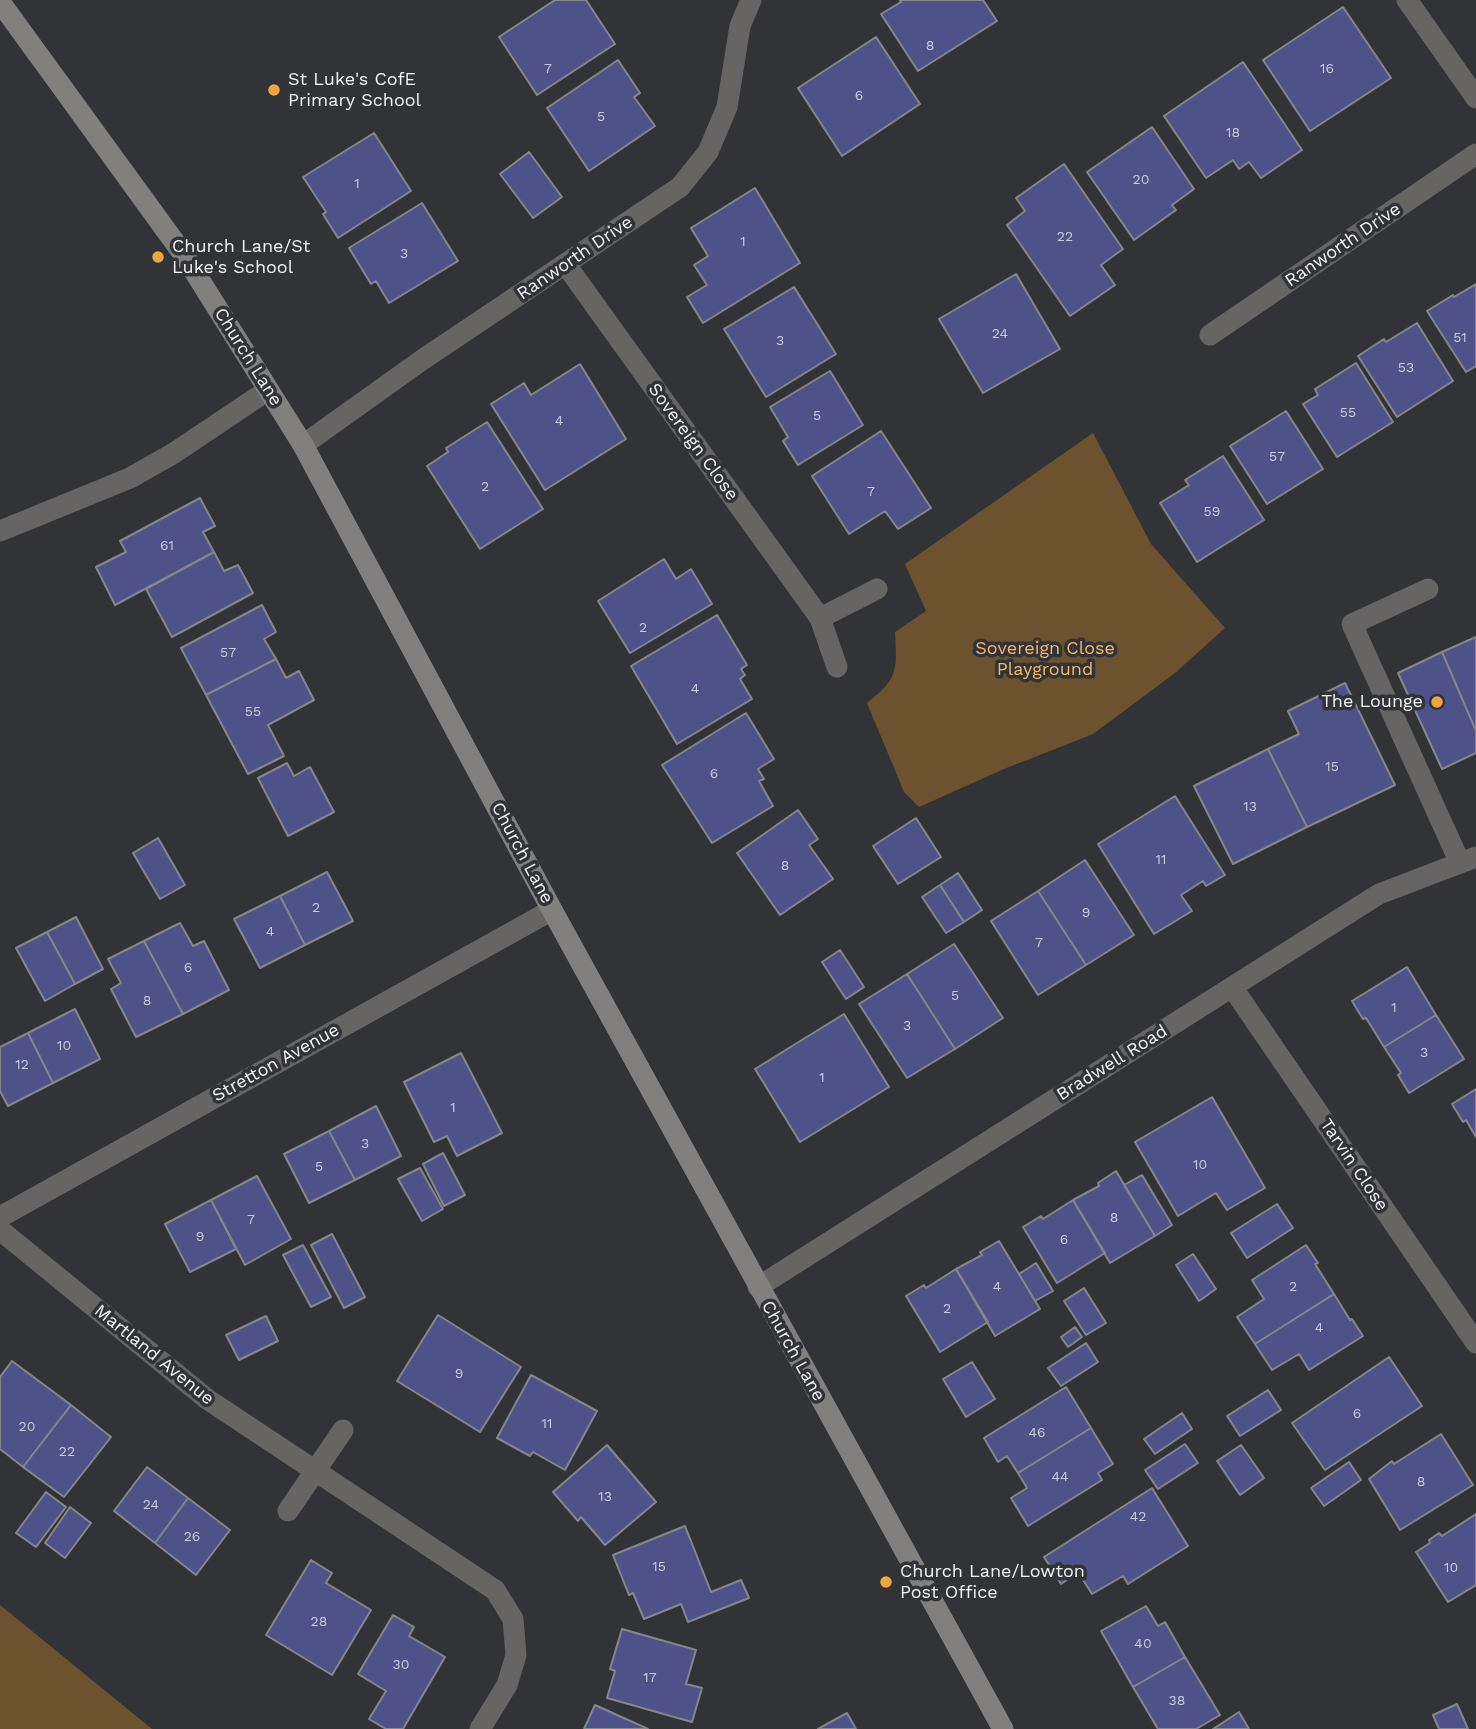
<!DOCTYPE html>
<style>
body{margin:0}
canvas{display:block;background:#323336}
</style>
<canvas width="1476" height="1729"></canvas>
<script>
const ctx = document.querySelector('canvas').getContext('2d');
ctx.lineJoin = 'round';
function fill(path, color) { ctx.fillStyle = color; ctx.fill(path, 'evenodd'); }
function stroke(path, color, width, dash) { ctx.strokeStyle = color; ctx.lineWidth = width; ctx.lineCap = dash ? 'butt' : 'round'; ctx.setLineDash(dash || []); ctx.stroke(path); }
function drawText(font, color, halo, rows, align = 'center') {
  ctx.font = font + ' "Work Sans",sans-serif'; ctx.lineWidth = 7; ctx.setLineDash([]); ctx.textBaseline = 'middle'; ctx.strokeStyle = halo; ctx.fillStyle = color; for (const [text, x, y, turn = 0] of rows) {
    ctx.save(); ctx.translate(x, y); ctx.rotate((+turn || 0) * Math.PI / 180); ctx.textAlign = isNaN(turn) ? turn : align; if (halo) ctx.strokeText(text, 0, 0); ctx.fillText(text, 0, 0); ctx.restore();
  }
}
const green = new Path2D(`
 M 1093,433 L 1151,544 L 1225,628 L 1175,673 L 1093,734 L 1004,769 L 919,807 L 904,792 L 867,703 C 899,678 897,670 895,632 L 926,611 L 905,564 Z
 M 0,1605 L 152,1729 L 0,1729 Z`);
const building = new Path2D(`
 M 555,0 L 586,0 L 615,44 L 537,95 L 499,37 Z
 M 900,0 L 983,0 L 997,21 L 918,71 L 881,14 L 901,2 Z
 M 1343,7 L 1391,78 L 1310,131 L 1263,60 Z
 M 876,37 L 920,104 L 842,156 L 798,88 Z
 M 618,60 L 640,93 L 634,97 L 655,126 L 589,171 L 547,108 Z
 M 1243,62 L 1302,150 L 1261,178 L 1249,162 L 1239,169 L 1233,160 L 1206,178 L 1164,116 Z
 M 1152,127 L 1194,189 L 1172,205 L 1176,210 L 1134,240 L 1087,172 Z
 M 374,133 L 411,191 L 338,238 L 323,214 L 326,212 L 303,177 Z
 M 529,152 L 562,197 L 533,218 L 500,174 Z
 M 1064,164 L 1123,249 L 1101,265 L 1115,285 L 1070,316 L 1007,225 L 1025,211 L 1016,198 Z
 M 755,188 L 800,263 L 703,323 L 687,297 L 707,285 L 694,265 L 708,256 L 691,228 Z
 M 422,203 L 458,261 L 389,303 L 376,281 L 371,284 L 349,248 Z
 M 1016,274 L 1060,349 L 983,393 L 939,319 Z
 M 1476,284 L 1476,366 L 1466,372 L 1427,311 L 1453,295 L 1454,297 Z
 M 794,287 L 836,354 L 766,397 L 724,329 Z
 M 1417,323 L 1453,381 L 1397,417 L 1358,356 L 1384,339 L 1386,342 Z
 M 1356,363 L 1393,422 L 1337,457 L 1303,404 L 1318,395 L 1315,389 Z
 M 580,364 L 626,439 L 545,490 L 491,404 L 524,383 L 531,395 Z
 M 830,371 L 863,425 L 798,465 L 783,441 L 788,437 L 770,407 Z
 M 1286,411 L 1323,469 L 1267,504 L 1230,446 Z
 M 487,422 L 543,509 L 480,549 L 427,466 L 448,452 L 446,448 Z
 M 881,431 L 931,508 L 898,529 L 885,511 L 849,534 L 812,476 Z
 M 1223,456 L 1264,520 L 1197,562 L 1160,503 L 1189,485 L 1185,480 Z
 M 200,498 L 215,526 L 203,532 L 214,552 L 115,605 L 96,567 L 126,552 L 120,541 Z
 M 214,552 L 224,571 L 238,565 L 253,593 L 172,637 L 146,589 Z
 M 664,559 L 676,579 L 691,569 L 712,604 L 630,653 L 598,601 Z
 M 262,605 L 276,632 L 264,639 L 276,659 L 206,695 L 181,648 Z
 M 717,615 L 747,665 L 741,669 L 745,675 L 740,679 L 752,699 L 677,744 L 631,666 Z
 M 1476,637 L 1476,731 L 1442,652 Z
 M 1442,652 L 1476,731 L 1476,753 L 1442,769 L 1398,673 Z
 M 276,659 L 286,678 L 299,671 L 314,700 L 268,725 L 284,756 L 248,774 L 206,695 Z
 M 1345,683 L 1395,785 L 1307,827 L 1268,749 L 1299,734 L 1288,711 Z
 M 746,713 L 774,759 L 758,769 L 764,779 L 759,781 L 773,806 L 712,843 L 662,765 Z
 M 1268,749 L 1307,827 L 1233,864 L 1194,786 Z
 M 287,763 L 294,776 L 310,767 L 334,812 L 288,836 L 258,778 Z
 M 1175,796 L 1225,875 L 1206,886 L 1203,881 L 1181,895 L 1192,911 L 1154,934 L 1098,844 Z
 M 798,810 L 818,839 L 809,845 L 833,879 L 780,915 L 737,853 Z
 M 916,818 L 941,857 L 898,884 L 873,846 Z
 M 158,838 L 185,885 L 160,899 L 133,853 Z
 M 1085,860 L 1134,935 L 1086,965 L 1038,891 Z
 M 327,872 L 353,921 L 305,945 L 280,896 Z
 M 958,873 L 982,910 L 964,922 L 940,885 Z
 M 940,885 L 964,922 L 946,933 L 922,897 Z
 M 1038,891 L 1086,965 L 1038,995 L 991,921 Z
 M 280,896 L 305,945 L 260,968 L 234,919 Z
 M 76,917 L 103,969 L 75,984 L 47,932 Z
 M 180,923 L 193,946 L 204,941 L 229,990 L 183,1014 L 144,941 Z
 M 47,932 L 75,984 L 45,1001 L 16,948 Z
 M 144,941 L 183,1014 L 136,1037 L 111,989 L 121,983 L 108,959 Z
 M 954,944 L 1003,1018 L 955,1049 L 907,974 Z
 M 840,950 L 864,987 L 846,999 L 822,962 Z
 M 1407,967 L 1436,1015 L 1384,1047 L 1366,1018 L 1363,1019 L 1352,1001 Z
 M 907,974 L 955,1049 L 907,1078 L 859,1004 Z
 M 75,1009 L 100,1059 L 53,1083 L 28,1033 Z
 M 844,1014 L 889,1087 L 800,1142 L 755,1069 Z
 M 1436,1015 L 1464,1059 L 1409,1093 L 1398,1075 L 1401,1073 L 1384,1047 Z
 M 28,1033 L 53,1083 L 8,1106 L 0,1091 L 0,1047 Z
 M 461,1053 L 502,1133 L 457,1156 L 447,1136 L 434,1142 L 404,1082 Z
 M 1476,1089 L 1476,1137 L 1466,1120 L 1463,1122 L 1452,1104 Z
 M 1212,1097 L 1265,1188 L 1227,1210 L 1216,1193 L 1178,1216 L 1135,1142 Z
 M 376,1106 L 401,1156 L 355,1180 L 329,1131 Z
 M 329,1131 L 355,1180 L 309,1203 L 284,1154 Z
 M 443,1153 L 465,1195 L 444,1206 L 423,1164 Z
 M 420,1168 L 443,1209 L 422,1221 L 398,1179 Z
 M 1116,1171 L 1155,1236 L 1110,1263 L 1073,1200 L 1099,1186 L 1098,1183 Z
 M 1142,1175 L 1172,1225 L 1155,1236 L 1124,1185 Z
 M 257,1176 L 291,1239 L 245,1265 L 211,1200 Z
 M 211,1200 L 236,1249 L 190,1272 L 165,1224 Z
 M 1073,1200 L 1105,1253 L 1057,1283 L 1023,1227 L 1041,1216 L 1043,1219 Z
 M 1277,1204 L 1293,1228 L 1247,1258 L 1231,1233 Z
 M 332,1234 L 365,1297 L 344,1308 L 311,1245 Z
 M 999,1241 L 1040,1309 L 995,1336 L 956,1269 L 982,1255 L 980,1252 Z
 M 303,1245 L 331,1297 L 311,1307 L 283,1255 Z
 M 1306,1245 L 1318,1263 L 1315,1264 L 1334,1294 L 1255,1344 L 1237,1317 L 1264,1299 L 1252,1280 Z
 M 1193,1254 L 1216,1289 L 1199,1301 L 1176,1265 Z
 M 1036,1263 L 1053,1291 L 1035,1301 L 1019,1274 Z
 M 956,1269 L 988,1322 L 940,1352 L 906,1296 L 924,1285 L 926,1288 Z
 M 1084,1288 L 1106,1323 L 1086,1335 L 1064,1301 Z
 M 1334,1294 L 1350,1320 L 1352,1319 L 1363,1336 L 1309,1370 L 1299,1354 L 1272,1370 L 1255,1344 Z
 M 438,1315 L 521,1367 L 480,1432 L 397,1381 Z
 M 266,1316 L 278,1341 L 239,1360 L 226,1335 Z
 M 1075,1327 L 1082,1337 L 1068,1347 L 1061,1337 Z
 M 1086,1343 L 1098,1362 L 1061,1386 L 1048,1368 Z
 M 1389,1357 L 1422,1406 L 1325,1470 L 1292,1423 Z
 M 12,1361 L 71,1405 L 23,1467 L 0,1449 L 0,1377 Z
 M 972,1362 L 995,1399 L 966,1417 L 943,1379 Z
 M 531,1375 L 597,1411 L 565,1470 L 533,1452 L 530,1456 L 497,1438 Z
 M 1066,1387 L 1091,1428 L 1018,1473 L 1007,1456 L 998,1462 L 984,1438 Z
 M 1268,1390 L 1281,1410 L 1240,1436 L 1227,1416 Z
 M 71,1405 L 111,1437 L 64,1497 L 23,1467 Z
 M 1182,1413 L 1192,1429 L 1155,1454 L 1144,1439 Z
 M 1091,1428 L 1113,1464 L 1098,1473 L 1102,1480 L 1028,1526 L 1011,1498 L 1027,1488 L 1018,1473 Z
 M 1441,1434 L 1473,1485 L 1400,1530 L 1369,1479 L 1392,1461 L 1394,1464 Z
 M 1185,1444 L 1198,1463 L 1158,1489 L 1145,1470 Z
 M 607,1445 L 656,1502 L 605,1545 L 581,1517 L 578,1521 L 553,1492 Z
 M 1241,1445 L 1264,1478 L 1240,1495 L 1217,1461 Z
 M 1349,1462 L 1361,1480 L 1324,1506 L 1311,1488 Z
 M 147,1467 L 188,1498 L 155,1543 L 114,1511 Z
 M 1152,1488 L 1188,1546 L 1128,1584 L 1123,1576 L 1092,1594 L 1078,1572 L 1061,1584 L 1044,1557 Z
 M 46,1492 L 66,1507 L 36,1547 L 16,1533 Z
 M 188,1498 L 230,1530 L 196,1575 L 155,1543 Z
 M 70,1507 L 91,1523 L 65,1558 L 45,1543 Z
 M 1476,1514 L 1476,1585 L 1448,1602 L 1416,1552 L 1430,1543 L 1429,1540 L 1439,1533 L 1442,1536 Z
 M 685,1526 L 711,1592 L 741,1580 L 749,1598 L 688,1622 L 681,1604 L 644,1619 L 633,1593 L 629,1595 L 613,1555 Z
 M 311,1560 L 332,1573 L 326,1583 L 371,1610 L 332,1675 L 266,1635 Z
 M 1146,1606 L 1158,1626 L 1165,1622 L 1185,1657 L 1133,1687 L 1101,1631 Z
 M 393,1615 L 414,1627 L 409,1636 L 445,1657 L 403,1729 L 386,1729 L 369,1719 L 386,1691 L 358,1674 Z
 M 622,1629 L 696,1650 L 686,1684 L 702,1688 L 692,1722 L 607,1698 L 615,1671 L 610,1669 Z
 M 1185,1657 L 1220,1715 L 1196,1729 L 1158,1729 L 1133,1687 Z
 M 1457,1704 L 1468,1729 L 1439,1729 L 1433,1715 Z
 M 595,1705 L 648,1729 L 584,1729 Z
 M 1239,1712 L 1249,1729 L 1213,1729 Z
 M 847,1713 L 856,1729 L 818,1729 Z`);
const lane = new Path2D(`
 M 1428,589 L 1352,624 L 1460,863`);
const street = new Path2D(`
 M 1407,0 L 1476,98
 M 566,265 L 820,618 L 837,667
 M 1210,335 L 1476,154
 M 303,445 L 422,360 L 680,187 L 708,152 L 727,107 L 740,26 L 751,0
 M 0,531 L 130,478 L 174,453 L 268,390
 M 820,618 L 877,589
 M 1232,987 L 1476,1343
 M 0,1217 L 552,910
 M 0,1230 L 207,1399 L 495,1590 L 513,1619 L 516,1655 L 507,1685 L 480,1729
 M 758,1287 L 1379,894 L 1476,857
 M 288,1511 L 343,1430`);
const secondary = new Path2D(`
 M 0,2 L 184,255 L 303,445 L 552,910 L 1003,1729`);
const markers = [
 [274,90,7,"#f0a63f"],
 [158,257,7,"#f0a63f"],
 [1437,702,7,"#f0a63f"],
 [886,1582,7,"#f0a63f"]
];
const numberNames = [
 ["8",930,46],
 ["7",548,69],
 ["16",1327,69],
 ["6",859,96],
 ["5",601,117],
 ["18",1233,133],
 ["20",1141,180],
 ["1",357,184],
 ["22",1065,237],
 ["1",743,242],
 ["3",404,254],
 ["24",1000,334],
 ["51",1460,338],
 ["3",780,341],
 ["53",1406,368],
 ["55",1348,413],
 ["5",817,416],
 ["4",559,421],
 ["57",1277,457],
 ["2",485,487],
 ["7",871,492],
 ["59",1212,512],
 ["61",167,546],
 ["2",643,628],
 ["57",228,653],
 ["4",695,689],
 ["55",253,712],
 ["15",1332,767],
 ["6",714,774],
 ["13",1250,807],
 ["11",1161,860],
 ["8",785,866],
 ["2",316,908],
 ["9",1086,913],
 ["4",270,932],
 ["7",1039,943],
 ["6",188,968],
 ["5",955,996],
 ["8",147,1001],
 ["1",1394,1008],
 ["3",907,1026],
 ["10",64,1046],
 ["3",1424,1053],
 ["12",22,1065],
 ["1",822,1078],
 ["1",453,1108],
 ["3",365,1144],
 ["10",1200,1165],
 ["5",319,1167],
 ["8",1114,1218],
 ["7",251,1220],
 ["9",200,1237],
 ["6",1064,1240],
 ["4",997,1287],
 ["2",1293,1287],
 ["2",947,1309],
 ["4",1319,1328],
 ["9",459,1374],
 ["6",1357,1414],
 ["11",547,1424],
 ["20",27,1427],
 ["46",1037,1433],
 ["22",67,1452],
 ["44",1060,1477],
 ["8",1421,1482],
 ["13",605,1497],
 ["24",151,1505],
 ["42",1138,1517],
 ["26",192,1537],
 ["15",659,1567],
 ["10",1451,1568],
 ["28",319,1622],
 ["40",1143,1644],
 ["30",401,1665],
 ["17",650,1678],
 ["38",1177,1701]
];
const poiNames = [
 ["St Luke's CofE",288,80],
 ["Primary School",288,101],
 ["Church Lane/St",172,247],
 ["Luke's School",172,268],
 ["The Lounge",1423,702,"right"],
 ["Church Lane/Lowton",900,1572],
 ["Post Office",900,1593]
];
const streetNames = [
 ["Ranworth Drive",1343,245,-34],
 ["Ranworth Drive",575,258,-34],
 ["Church Lane",248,357,58],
 ["Sovereign Close",693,442,54],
 ["Church Lane",522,853,62],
 ["Stretton Avenue",276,1063,-29],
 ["Bradwell Road",1112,1063,-32],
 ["Tarvin Close",1354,1165,56],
 ["Church Lane",793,1351,61],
 ["Martland Avenue",154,1355,39]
];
const parkNames = [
 ["Sovereign Close",1045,649],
 ["Playground",1045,670]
];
fill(green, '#6d522f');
fill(building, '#4e5289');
stroke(building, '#86868a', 2);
stroke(lane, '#666563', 21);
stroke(street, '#666563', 21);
stroke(secondary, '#82807e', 21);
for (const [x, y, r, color] of markers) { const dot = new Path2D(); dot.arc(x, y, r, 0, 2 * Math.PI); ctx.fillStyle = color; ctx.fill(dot); stroke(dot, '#323336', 2.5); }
drawText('14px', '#c9cbda', null, numberNames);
drawText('18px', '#f2f3f5', '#323336', poiNames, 'left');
drawText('18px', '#f2f3f5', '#323336', streetNames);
drawText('18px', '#f6b86a', '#323336', parkNames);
</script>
